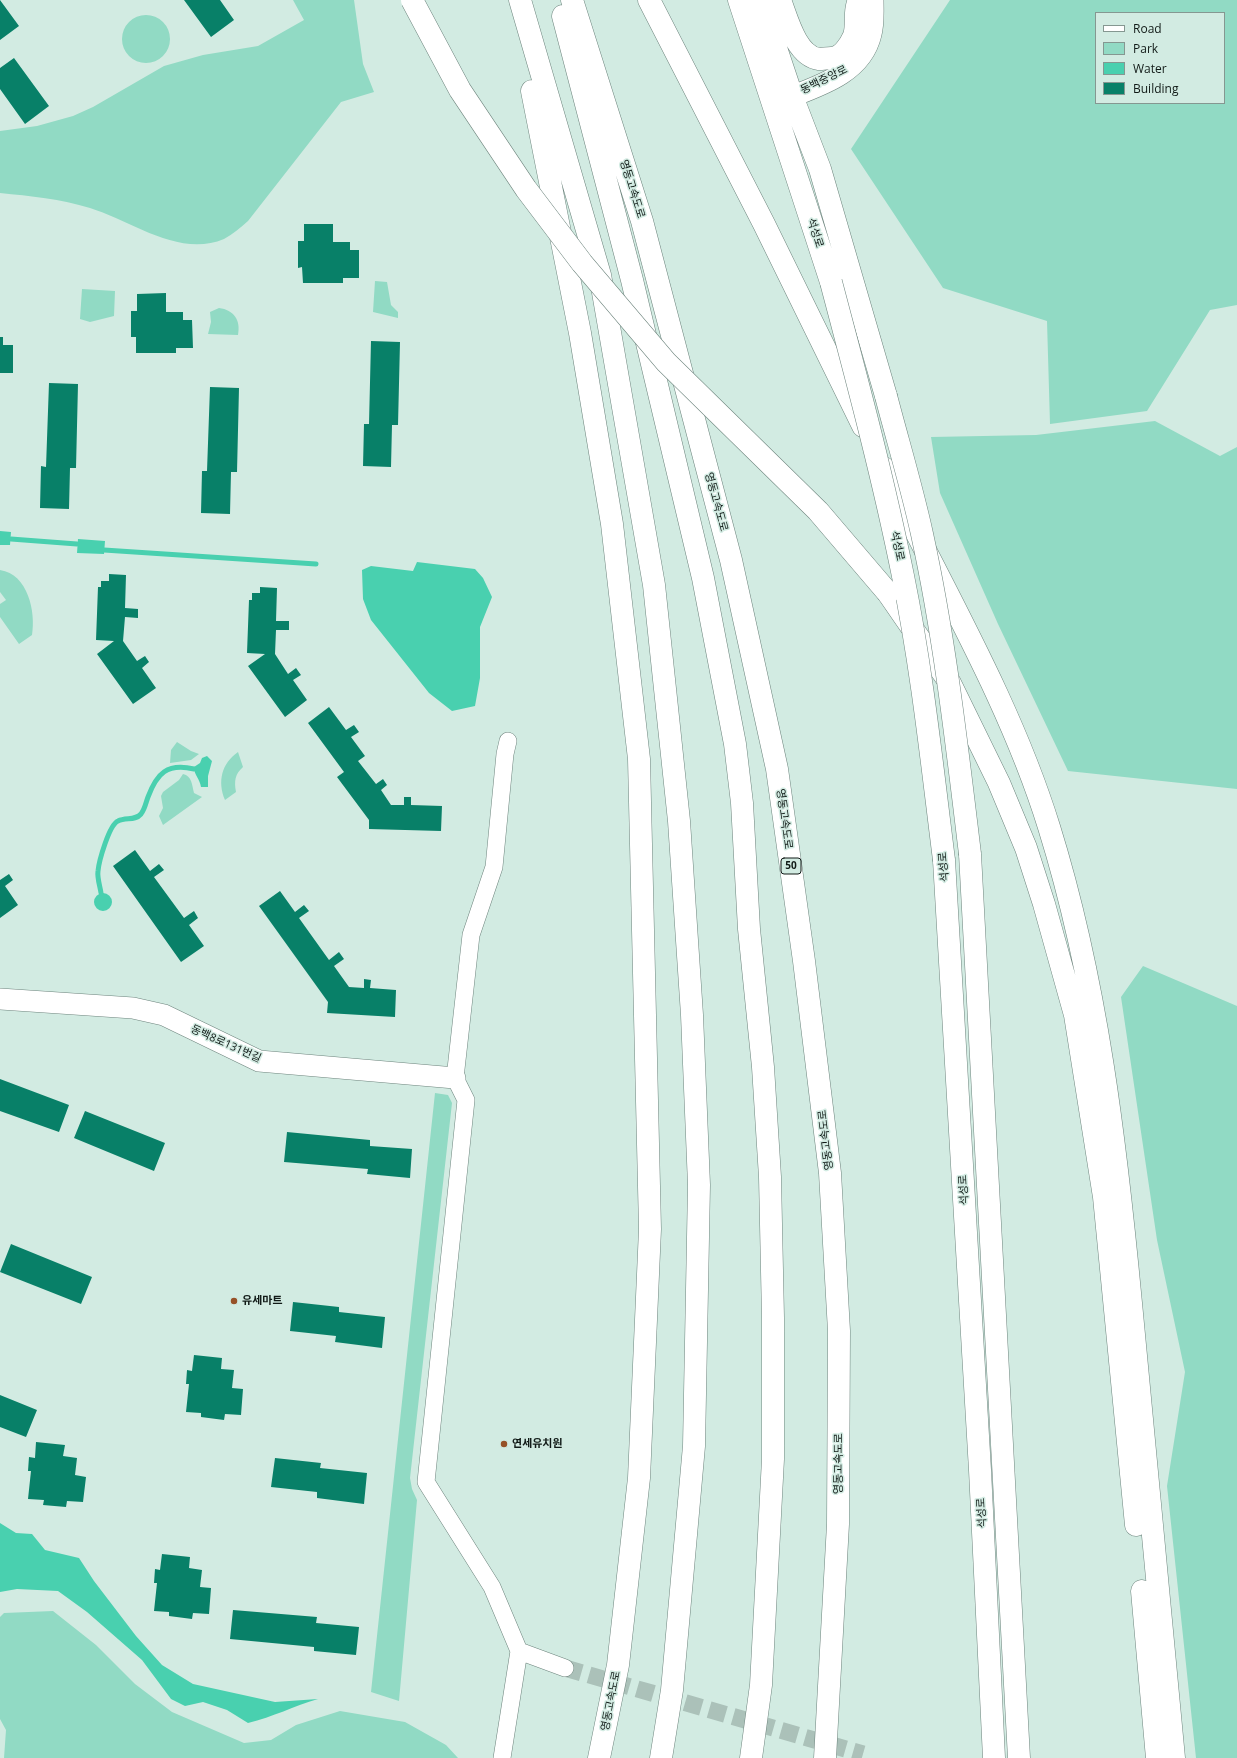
<!DOCTYPE html>
<meta charset="utf-8">
<style>
body{margin:0}
#map{position:relative;width:1237px;height:1758px;overflow:hidden;background:#d2ebe2;font-family:"Open Sans",sans-serif}
canvas{display:block}
.legend{position:absolute;left:1095px;top:12px;width:130px;height:92px;box-sizing:border-box;background:#d2ebe2;border:1px solid #859791;margin:0;padding:5px 7px;list-style:none;font-size:12px;color:#111a17}
.legend li{display:flex;align-items:center;gap:8px;height:20px}
.legend b{width:20px;border:1px solid #859791}
</style>
<div id="map">
<canvas width="1237" height="1758"></canvas>
<ul class="legend">
<li><b style="height:5px;background:#fff"></b>Road</li>
<li><b style="height:11px;background:#91dac4"></b>Park</li>
<li><b style="height:11px;background:#49d0af"></b>Water</li>
<li><b style="height:11px;background:#088068"></b>Building</li>
</ul>
</div>
<script>
const ctx = document.querySelector('canvas').getContext('2d');
ctx.lineJoin = 'round';
function fill(path, color) { ctx.fillStyle = color; ctx.fill(path, 'evenodd'); }
function stroke(path, color, width, dash) { ctx.strokeStyle = color; ctx.lineWidth = width; ctx.lineCap = dash ? 'butt' : 'round'; ctx.setLineDash(dash || []); ctx.stroke(path); }
function drawText(font, color, halo, rows, align = 'center') {
  ctx.font = font + ' "Open Sans","Noto Sans KR",sans-serif'; ctx.lineWidth = 3; ctx.setLineDash([]); ctx.textBaseline = 'middle'; ctx.strokeStyle = halo; ctx.fillStyle = color; for (const [text, x, y, turn = 0] of rows) {
    ctx.save(); ctx.translate(x, y); ctx.rotate((+turn || 0) * Math.PI / 180); ctx.textAlign = isNaN(turn) ? turn : align; if (halo) ctx.strokeText(text, 0, 0); ctx.fillText(text, 0, 0); ctx.restore();
  }
}
const green = new Path2D(`
 M 293,0 L 354,0 L 363,64 L 374,92 L 341,102 L 248,221 C 241,227 233,234 224,239 C 179,258 132,221 90,208 C 61,199 30,196 0,193 L 0,131 L 37,126 L 73,116 L 93,107 L 164,66 L 203,55 L 258,46 L 304,20 Z
 M 950,0 L 1237,0 L 1237,305 L 1210,310 L 1147,411 L 1050,424 L 1047,321 L 943,288 L 851,149 ZM 1096,13 L 1224,13 L 1224,103 L 1096,103 Z
 M122 39a24 24 0 1 1 48 0a24 24 0 1 1-48 0Z
 M 375,281 L 387,282 L 391,305 L 398,312 L 398,318 L 373,312 Z
 M 82,289 L 115,291 L 114,316 L 90,322 L 80,319 Z
 M 219,308 C 234,310 241,320 238,335 L 208,334 L 211,322 L 210,312 Z
 M 1155,421 L 1220,456 L 1237,447 L 1237,789 L 1068,771 L 998,624 L 940,493 L 931,437 L 1036,435 Z
 M 0,570 C 28,574 36,612 32,635 L 19,644 L 0,617 L 0,604 L 6,600 L 0,592 Z
 M 177,742 L 191,751 L 199,754 L 191,760 L 170,763 L 171,750 Z
 M 238,752 L 243,767 C 235,774 234,781 236,792 L 225,800 C 217,781 222,763 238,752 Z
 M 183,774 C 192,776 192,785 194,793 L 202,797 L 163,825 L 159,816 L 163,808 L 161,796 L 163,792 L 179,780 Z
 M 1143,966 L 1237,1006 L 1237,1758 L 1196,1758 L 1167,1486 L 1185,1372 L 1157,1240 L 1121,997 Z
 M 435,1093 L 448,1095 L 452,1103 L 410,1478 L 412,1489 L 417,1500 L 399,1701 L 371,1692 Z
 M 53,1611 L 96,1645 L 135,1684 L 172,1712 L 244,1743 L 271,1740 L 296,1725 L 340,1711 L 405,1722 L 446,1745 L 458,1758 L 4,1758 L 6,1730 L 0,1719 L 0,1617 L 4,1613 Z`);
const water = new Path2D(`
 M 0,531 L 11,532 L 10,545 L 0,545 Z
 M 78,539 L 105,541 L 104,554 L 77,553 Z
 M 417,562 L 475,569 L 483,578 L 492,597 L 480,627 L 480,678 L 475,706 L 452,711 L 429,693 L 371,620 L 363,599 L 362,570 L 371,566 L 413,571 Z
 M 207,756 L 212,761 L 208,776 L 208,787 L 201,787 C 200,779 194,775 194,767 L 200,763 L 202,758 Z
 M94 902a9 9 0 1 1 18 0a9 9 0 1 1-18 0Z
 M 0,1523 L 16,1533 L 32,1534 L 45,1550 L 79,1558 L 94,1581 L 136,1636 L 162,1665 L 193,1684 L 275,1702 L 318,1699 C 294,1706 273,1717 248,1723 L 227,1710 L 203,1702 L 185,1706 L 171,1699 L 142,1660 L 87,1612 L 58,1591 L 17,1589 L 0,1592 Z`);
const stream = new Path2D(`
 M 11,539 L 77,544
 M 104,550 L 316,564
 M 101,893 C 100,886 97,878 98,871 C 99,861 109,825 118,821 C 126,817 135,821 141,814 C 145,809 146,802 148,797 C 157,773 167,763 194,769`);
const building = new Path2D(`
 M 0,0 L 19,26 L 0,40 Z
 M 184,0 L 220,0 L 234,20 L 211,37 Z
 M 14,58 L 49,106 L 25,124 L 0,89 L 0,68 Z
 M 304,224 L 333,224 L 333,242 L 350,242 L 350,250 L 359,250 L 359,278 L 343,278 L 343,283 L 303,283 L 302,267 L 298,268 L 298,241 L 304,241 Z
 M 166,293 L 166,312 L 183,312 L 183,320 L 192,320 L 193,348 L 176,348 L 176,353 L 136,353 L 136,337 L 131,337 L 131,311 L 137,311 L 137,294 Z
 M 0,337 L 3,337 L 3,345 L 13,345 L 13,373 L 0,373 Z
 M 371,341 L 400,342 L 398,425 L 392,425 L 391,467 L 363,466 L 364,424 L 369,424 Z
 M 49,383 L 78,384 L 76,468 L 70,468 L 69,509 L 40,508 L 41,466 L 46,467 Z
 M 210,387 L 239,388 L 237,472 L 231,472 L 230,514 L 201,513 L 202,471 L 207,471 Z
 M 109,574 L 126,575 L 125,608 L 138,609 L 138,618 L 125,617 L 123,641 L 137,661 L 145,656 L 149,662 L 142,668 L 156,688 L 133,704 L 97,654 L 114,641 L 96,640 L 98,587 L 101,587 L 101,581 L 109,581 Z
 M 260,587 L 277,588 L 276,621 L 289,621 L 289,630 L 276,630 L 275,654 L 288,674 L 296,668 L 301,675 L 293,680 L 307,700 L 285,717 L 248,666 L 265,654 L 247,653 L 249,600 L 252,600 L 252,593 L 260,593 Z
 M 329,707 L 346,730 L 354,725 L 359,732 L 351,737 L 365,756 L 358,761 L 376,784 L 383,779 L 387,785 L 381,790 L 391,805 L 404,805 L 404,797 L 411,797 L 411,805 L 442,806 L 441,831 L 369,829 L 369,820 L 337,777 L 344,772 L 308,723 Z
 M 135,850 L 150,871 L 159,864 L 164,870 L 154,877 L 184,918 L 194,911 L 198,918 L 189,925 L 204,946 L 181,962 L 113,866 Z
 M 9,874 L 13,880 L 5,886 L 18,905 L 0,918 L 0,880 Z
 M 280,891 L 295,912 L 304,905 L 309,911 L 299,918 L 329,960 L 339,952 L 344,959 L 334,966 L 349,987 L 364,988 L 364,979 L 371,980 L 370,988 L 396,990 L 395,1017 L 327,1013 L 328,1002 L 259,906 Z
 M 0,1079 L 69,1105 L 59,1132 L 0,1111 Z
 M 85,1111 L 165,1143 L 154,1171 L 74,1138 Z
 M 287,1132 L 370,1140 L 370,1146 L 412,1149 L 410,1178 L 367,1174 L 368,1169 L 284,1162 Z
 M 11,1244 L 92,1277 L 81,1304 L 0,1272 Z
 M 293,1302 L 339,1307 L 339,1312 L 385,1317 L 382,1348 L 335,1342 L 336,1336 L 290,1331 Z
 M 194,1355 L 222,1358 L 221,1369 L 234,1370 L 232,1388 L 243,1389 L 241,1415 L 225,1414 L 224,1420 L 201,1417 L 201,1413 L 186,1412 L 189,1384 L 186,1384 L 187,1370 L 192,1371 Z
 M 0,1395 L 37,1410 L 26,1437 L 0,1427 Z
 M 36,1442 L 65,1445 L 63,1456 L 77,1458 L 75,1475 L 86,1477 L 83,1502 L 67,1501 L 66,1507 L 43,1505 L 44,1500 L 28,1499 L 31,1471 L 28,1471 L 29,1457 L 35,1458 Z
 M 275,1458 L 321,1463 L 320,1468 L 367,1473 L 364,1504 L 317,1498 L 317,1492 L 271,1487 Z
 M 162,1554 L 190,1557 L 189,1568 L 202,1570 L 200,1587 L 211,1588 L 209,1614 L 193,1613 L 192,1619 L 169,1616 L 169,1612 L 154,1611 L 157,1583 L 154,1583 L 155,1569 L 160,1570 Z
 M 233,1610 L 317,1617 L 316,1623 L 359,1627 L 356,1655 L 314,1651 L 314,1647 L 230,1639 Z`);
const minorTunnel = new Path2D(`
 M 565,1668 L 863,1754`);
const minor = new Path2D(`
 M 519,1651 L 565,1668
 M 502,1758 L 519,1651 L 492,1587 L 426,1482 L 466,1100 L 455,1078 L 471,935 L 494,867 L 505,754 L 508,741`);
const tertiary = new Path2D(`
 M 775,103 C 811,88 861,77 871,34 C 874,23 873,11 873,0
 M 0,999 L 133,1008 L 164,1015 L 259,1061 L 455,1078`);
const trunk = new Path2D(`
 M 739,0 L 831,282
 M 760,0 L 792,96 L 820,169 L 886,396
 M 780,0 C 787,18 796,56 819,59 C 823,59 827,58 831,58 C 842,58 850,45 854,36 C 858,24 853,12 859,0
 M 970,854 L 1019,1758
 M 944,860 L 980,1470 L 994,1758`);
const motorway = new Path2D(`
 M 520,0 L 600,275 L 654,585 L 679,821 L 692,1015 L 699,1185 L 694,1446 L 672,1690 L 661,1758
 M 572,0 L 642,221 L 731,560 L 777,769 L 804,961 L 830,1173 L 839,1331 L 838,1524 L 825,1758
 M 649,0 L 764,224 L 863,426
 M 563,16 L 632,280 L 703,578 L 735,744 L 742,803 L 749,929 L 763,1067 L 770,1177 L 773,1318 L 773,1459 L 761,1685 L 751,1758
 M 532,91 L 580,333 L 612,524 L 639,759 L 650,1229 L 639,1478 L 618,1665 L 599,1758
 M 884,468 C 941,586 1010,701 1049,827 C 1097,981 1116,1144 1131,1303 C 1146,1455 1159,1606 1174,1758
 M 888,593 L 950,683 L 999,783 L 1026,848 L 1044,904 L 1075,1015 L 1104,1197 L 1136,1525
 M 1142,1591 L 1157,1758`);
const trunkBridge = new Path2D(`
 M 831,282 C 857,380 883,477 903,576 C 922,669 932,765 944,860
 M 886,396 C 898,442 912,488 922,534 C 945,639 957,747 970,854`);
const motorwayBridge = new Path2D(`
 M 412,0 L 460,90 L 526,189 L 582,263 L 666,362 L 818,511 L 888,593`);
const markers = [
 [234,1301,4,"#965127"],
 [504,1444,4,"#965127"]
];
const shields = [
 [791,866,20]
];
const shieldNames = [
 ["50",791,866]
];
const streetNames = [
 ["동백중앙로",824,80,-26],
 ["영동고속도로",632,189,73],
 ["석성로",815,233,72],
 ["영동고속도로",716,502,75],
 ["석성로",897,546,78],
 ["영동고속도로",784,819,82],
 ["석성로",944,867,-95],
 ["동백8로131번길",226,1044,24],
 ["영동고속도로",826,1140,-97],
 ["석성로",964,1190,-93],
 ["영동고속도로",839,1464,-90],
 ["석성로",982,1513,-93],
 ["영동고속도로",611,1701,-79]
];
const poiNames = [
 ["유세마트",242,1301],
 ["연세유치원",512,1444]
];
fill(green, '#91dac4');
fill(water, '#49d0af');
stroke(stream, '#49d0af', 5);
fill(building, '#088068');
stroke(minorTunnel, '#abc1b9', 17, [17, 8]);
stroke(minor, '#6d847d', 18);
stroke(tertiary, '#6d847d', 22);
stroke(trunk, '#6d847d', 23);
stroke(motorway, '#6d847d', 23);
stroke(minor, '#fff', 17);
stroke(tertiary, '#fff', 21);
stroke(trunk, '#fff', 22);
stroke(motorway, '#fff', 22);
stroke(trunkBridge, '#6d847d', 23, []);
stroke(motorwayBridge, '#6d847d', 23, []);
stroke(trunkBridge, '#fff', 22);
stroke(motorwayBridge, '#fff', 22);
for (const [x, y, r, color] of markers) { const dot = new Path2D(); dot.arc(x, y, r, 0, 2 * Math.PI); ctx.fillStyle = color; ctx.fill(dot); stroke(dot, '#d2ebe2', 1.5); }
for (const [x, y, w] of shields) { const box = new Path2D(); box.roundRect(x - w / 2, y - 8, w, 16, 3); ctx.fillStyle = '#d2ebe2'; ctx.fill(box); stroke(box, '#111a17', 1); }
drawText('bold 10px', '#111a17', null, shieldNames);
drawText('11px', '#111a17', '#d2ebe2', streetNames);
drawText('bold 11px', '#111a17', '#d2ebe2', poiNames, 'left');
</script>
